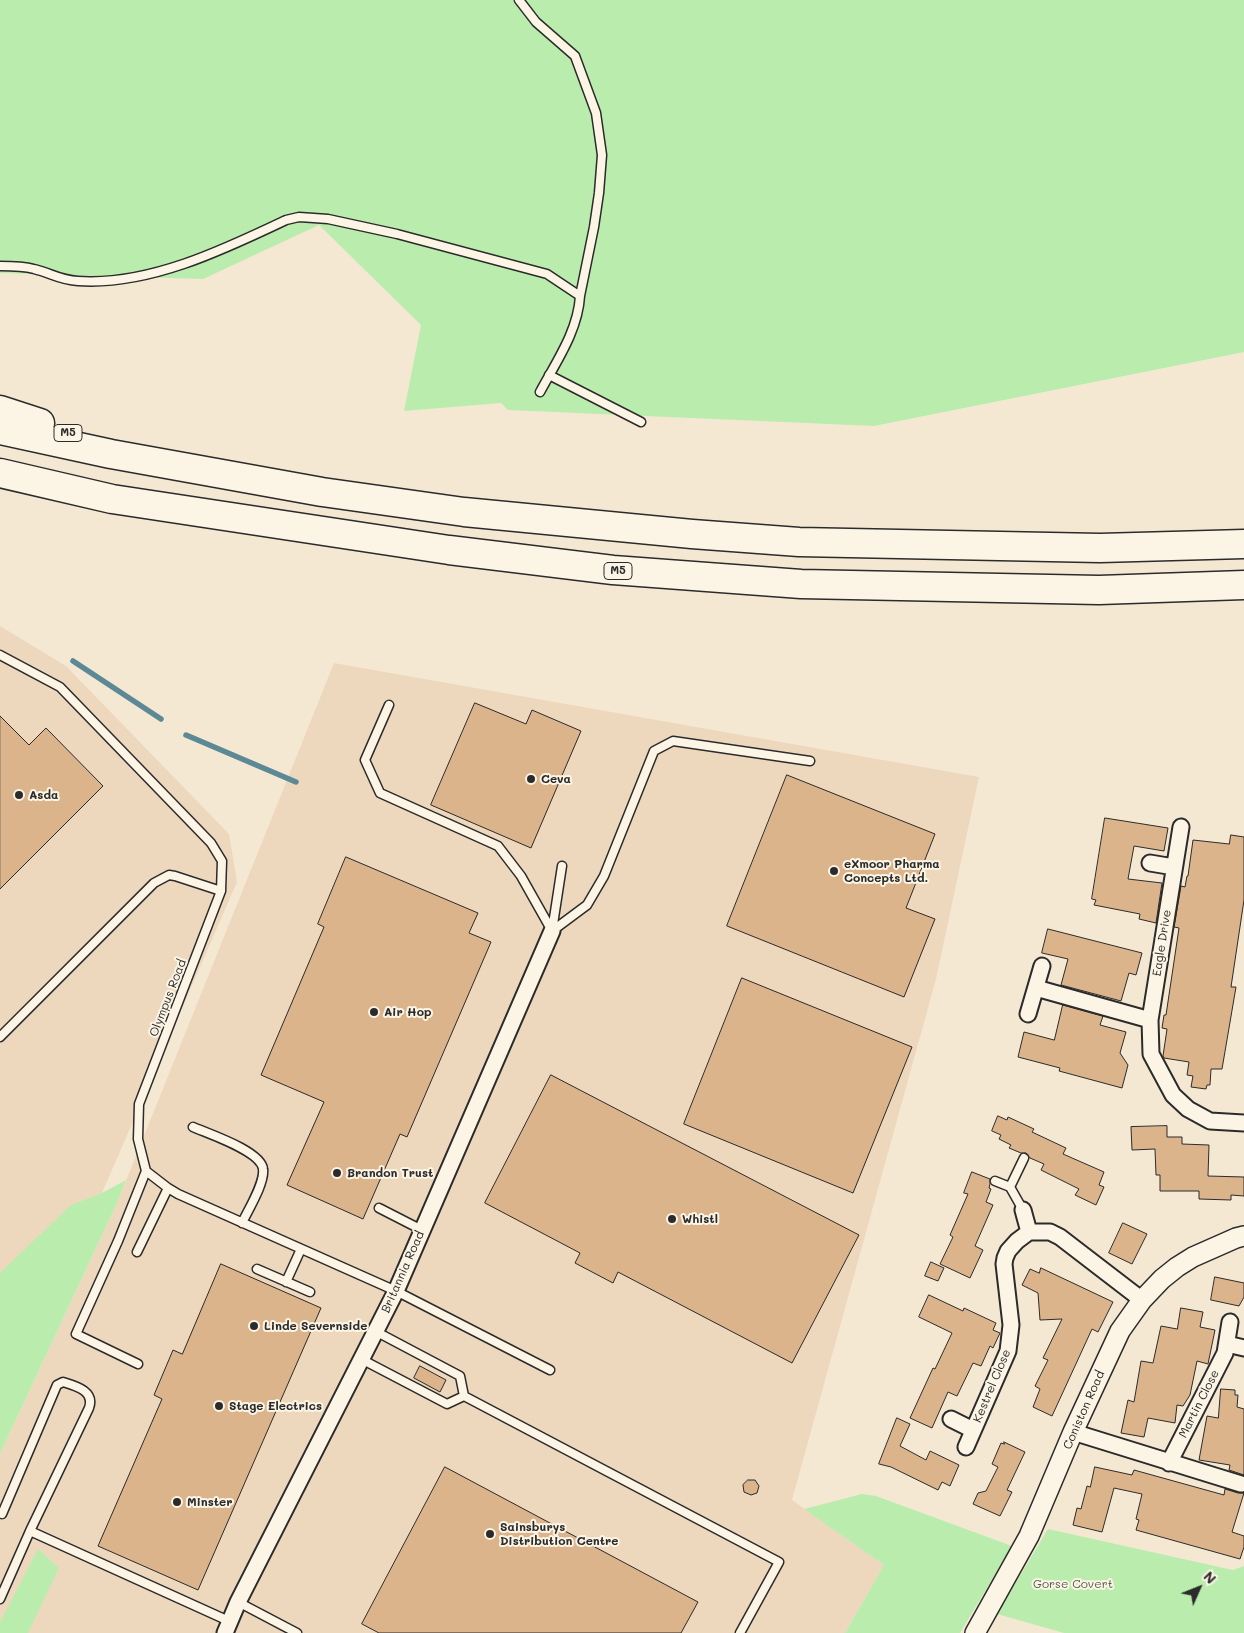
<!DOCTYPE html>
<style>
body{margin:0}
#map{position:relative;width:1244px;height:1633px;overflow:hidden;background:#f5e8d3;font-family:Mali,sans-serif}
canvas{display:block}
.north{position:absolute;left:1174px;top:1563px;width:50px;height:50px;-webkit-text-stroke:4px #fcf5e5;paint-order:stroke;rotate:46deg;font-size:14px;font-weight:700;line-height:20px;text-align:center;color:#2b2b2b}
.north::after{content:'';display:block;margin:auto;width:18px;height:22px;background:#2b2b2b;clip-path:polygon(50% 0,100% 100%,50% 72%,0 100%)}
</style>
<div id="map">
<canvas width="1244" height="1633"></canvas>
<div class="north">N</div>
</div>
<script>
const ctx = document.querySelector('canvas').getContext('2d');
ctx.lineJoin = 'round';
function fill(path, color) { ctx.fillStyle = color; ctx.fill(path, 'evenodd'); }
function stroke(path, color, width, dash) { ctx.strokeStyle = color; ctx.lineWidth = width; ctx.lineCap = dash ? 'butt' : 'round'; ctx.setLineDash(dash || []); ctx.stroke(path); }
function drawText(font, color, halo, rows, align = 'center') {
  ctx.font = font + ' Mali,sans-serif'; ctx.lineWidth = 4; ctx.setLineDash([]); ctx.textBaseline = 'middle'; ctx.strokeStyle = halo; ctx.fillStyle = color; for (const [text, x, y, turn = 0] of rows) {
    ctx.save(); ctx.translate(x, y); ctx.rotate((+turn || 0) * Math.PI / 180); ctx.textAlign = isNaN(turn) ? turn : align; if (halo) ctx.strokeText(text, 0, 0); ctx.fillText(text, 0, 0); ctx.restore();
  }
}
const built = new Path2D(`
 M 0,626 L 66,666 L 229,834 L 237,882 L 102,1193 L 0,1294 Z
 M 334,663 L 979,777 L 936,979 L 792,1500 L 884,1565 L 845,1633 L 0,1633 L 0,1454 L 117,1203 Z`);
const green = new Path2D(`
 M 0,0 L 1244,0 L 1244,352 L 874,426 L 508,410 L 501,403 L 404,411 L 421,325 L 319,225 L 203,279 L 0,273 Z
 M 126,1180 L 117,1203 L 0,1454 L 0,1273 L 71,1205 L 102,1193 Z
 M 862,1494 L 876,1496 L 1012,1546 L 960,1633 L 845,1633 L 884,1565 L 804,1509 Z
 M 1048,1529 L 1233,1570 L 1244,1566 L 1244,1633 L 1064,1633 L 997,1614 Z
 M 38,1549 L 59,1568 L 28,1633 L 0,1633 L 0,1622 Z`);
const stream = new Path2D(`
 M 73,661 L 161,719
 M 186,735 L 296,782`);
const building = new Path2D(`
 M 475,703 L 526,724 L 532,710 L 581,731 L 531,848 L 431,805 Z
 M 0,716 L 29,745 L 46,728 L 103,786 L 0,889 Z
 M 787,775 L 935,834 L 906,908 L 935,919 L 904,997 L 727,926 Z
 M 1105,818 L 1168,828 L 1164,851 L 1134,846 L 1128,879 L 1162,883 L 1156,923 L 1139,919 L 1140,914 L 1094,905 L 1096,900 L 1092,899 Z
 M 1231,835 L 1244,837 L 1244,900 L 1231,987 L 1236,987 L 1222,1069 L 1211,1069 L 1210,1085 L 1207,1085 L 1206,1089 L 1191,1087 L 1193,1076 L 1187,1075 L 1189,1062 L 1164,1058 L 1163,1056 L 1167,1029 L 1162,1028 L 1164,1015 L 1166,1015 L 1179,928 L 1174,927 L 1181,886 L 1185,887 L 1187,876 L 1188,876 L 1193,840 L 1229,844 Z
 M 346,857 L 478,913 L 469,933 L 491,942 L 407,1137 L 400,1134 L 363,1219 L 287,1185 L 324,1102 L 261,1075 L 324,927 L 318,924 Z
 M 1048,929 L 1142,953 L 1136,975 L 1129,973 L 1121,1001 L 1061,985 L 1068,959 L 1042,953 Z
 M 742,978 L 912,1047 L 853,1193 L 684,1124 Z
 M 1063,1005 L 1103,1016 L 1100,1025 L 1126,1032 L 1120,1053 L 1128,1065 L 1122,1088 L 1059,1071 L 1060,1068 L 1018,1057 L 1024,1032 L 1054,1040 Z
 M 551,1075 L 859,1235 L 792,1363 L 618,1272 L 613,1283 L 575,1263 L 580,1253 L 485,1203 Z
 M 998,1116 L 1007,1120 L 1008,1117 L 1034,1129 L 1032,1132 L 1066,1148 L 1063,1154 L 1104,1172 L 1099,1185 L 1104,1187 L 1096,1205 L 1075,1195 L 1079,1189 L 1041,1170 L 1044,1164 L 1030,1158 L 1026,1153 L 1021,1153 L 1009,1148 L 1011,1145 L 999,1139 L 1001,1135 L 992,1131 Z
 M 1167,1126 L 1167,1137 L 1182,1137 L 1182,1144 L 1209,1145 L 1208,1176 L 1244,1177 L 1244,1196 L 1231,1195 L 1231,1200 L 1199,1199 L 1199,1191 L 1160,1191 L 1160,1175 L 1156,1175 L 1155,1149 L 1132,1150 L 1131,1127 Z
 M 972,1172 L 990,1179 L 990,1184 L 989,1188 L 991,1189 L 986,1202 L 993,1205 L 975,1246 L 983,1250 L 970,1278 L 940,1264 L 953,1237 L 950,1235 L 968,1194 L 964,1193 Z
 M 1123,1223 L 1147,1234 L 1132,1264 L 1109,1253 Z
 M 931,1262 L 944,1268 L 938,1281 L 925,1276 Z
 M 221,1264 L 321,1308 L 198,1590 L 98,1546 L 162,1399 L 154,1395 L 173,1350 L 182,1354 Z
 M 1041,1268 L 1113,1302 L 1098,1332 L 1092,1329 L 1052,1416 L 1033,1407 L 1040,1389 L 1035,1386 L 1048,1360 L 1043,1358 L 1062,1319 L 1040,1320 L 1038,1293 L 1022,1285 L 1030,1269 L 1039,1273 Z
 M 1215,1277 L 1244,1283 L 1244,1297 L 1239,1306 L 1211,1300 Z
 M 929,1295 L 963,1311 L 964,1308 L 996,1323 L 993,1330 L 1000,1333 L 993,1348 L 990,1346 L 981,1366 L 973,1363 L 957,1396 L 948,1392 L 932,1428 L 910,1418 L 933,1368 L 935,1369 L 952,1333 L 919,1317 Z
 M 1181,1308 L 1203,1312 L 1200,1327 L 1215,1330 L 1208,1364 L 1197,1361 L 1190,1395 L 1183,1406 L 1177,1405 L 1175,1423 L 1148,1418 L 1144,1437 L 1121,1433 L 1128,1400 L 1134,1402 L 1141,1361 L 1153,1363 L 1161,1326 L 1177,1329 Z
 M 420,1366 L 446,1380 L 440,1392 L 414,1378 Z
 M 1221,1389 L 1235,1390 L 1235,1395 L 1238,1395 L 1237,1407 L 1244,1409 L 1244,1475 L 1229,1470 L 1230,1465 L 1199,1460 L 1207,1416 L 1218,1418 Z
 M 897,1418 L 910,1424 L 900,1446 L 926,1460 L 930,1451 L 959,1465 L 950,1486 L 942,1482 L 938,1490 L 891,1467 L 879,1464 Z
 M 1004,1442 L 1025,1452 L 1007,1490 L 1012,1492 L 1000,1516 L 973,1504 L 978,1493 L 986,1491 L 998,1467 L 992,1464 L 1001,1443 L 1004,1444 Z
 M 445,1467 L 698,1602 L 681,1633 L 379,1633 L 362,1624 Z
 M 1095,1467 L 1132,1475 L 1134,1470 L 1224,1495 L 1225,1489 L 1238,1493 L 1244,1493 L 1232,1532 L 1244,1536 L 1244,1547 L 1240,1559 L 1136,1530 L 1139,1520 L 1136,1519 L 1142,1494 L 1114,1488 L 1102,1532 L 1073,1525 L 1077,1508 L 1081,1509 L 1087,1486 L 1090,1487 Z
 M 748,1480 L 755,1480 L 759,1486 L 757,1493 L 751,1495 L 744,1492 L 743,1485 Z`);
const service = new Path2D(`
 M 519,0 L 536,22 L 575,56 L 596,113 L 602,155 L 599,193 L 594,227 L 580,296
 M 0,266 C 11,266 23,266 34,269 C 51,273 59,280 78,281 C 148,286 223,250 286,220 L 299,217 L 328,219 L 397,234 L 547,274 L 580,296 C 578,331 556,362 540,392
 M 549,375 L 641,422
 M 0,655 L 60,687 L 211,843 L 222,861 L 221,891 L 139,1104 L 138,1139 L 146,1171 L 168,1188 L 178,1194 L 396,1291 L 550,1370
 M 389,705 L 365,760 L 380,793 L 498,846 L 521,876 L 552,931
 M 552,931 L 587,905 L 604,876 L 654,751 L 673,741 L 810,761
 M 552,931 L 562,866
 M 0,1037 L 154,883 L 169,875 L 175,876 L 221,891
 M 193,1127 C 209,1134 261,1151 263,1169 C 265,1183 248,1210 242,1223
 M 995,1181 L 1010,1187 L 1023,1210
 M 1010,1187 L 1024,1158
 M 379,1208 L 422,1230
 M 137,1252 L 168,1188
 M 257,1269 L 310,1292
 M 286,1282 L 301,1249
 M 361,1359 L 447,1404 L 464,1396 L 460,1376 L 375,1331
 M 138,1364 L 76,1334 L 118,1241 L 146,1171
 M 464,1396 L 779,1562 L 740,1633
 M 30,1531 L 231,1622
 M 0,1599 L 30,1531 L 89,1408 C 95,1391 76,1386 63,1382 L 57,1385 L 2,1514
 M 238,1602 L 297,1633`);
const minor = new Path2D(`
 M 1181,827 L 1150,1020 L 1151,1054 L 1173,1095 L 1188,1109 L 1210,1121 L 1244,1123
 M 1150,863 L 1174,867
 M 1036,988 L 1150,1020
 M 1028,1014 L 1042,966
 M 1023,1210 L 1029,1232
 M 1227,1344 L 1244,1348
 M 951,1419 L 973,1430
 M 1073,1432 L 1241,1484
 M 966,1447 L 1008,1351 L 1011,1325 L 1004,1264 L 1005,1258 L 1008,1251 L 1017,1241 L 1029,1232 L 1050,1232 L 1060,1237 L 1142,1300
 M 1169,1463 L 1225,1353 L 1230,1322
 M 225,1633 L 238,1602 L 396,1291 L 552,931`);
const tertiary = new Path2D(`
 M 975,1633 L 1029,1536 L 1073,1432 L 1120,1331 L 1142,1300 L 1162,1279 L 1177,1267 L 1193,1257 L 1236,1238 L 1244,1236`);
const motorway = new Path2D(`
 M 0,410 L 40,423
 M 0,430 L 111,454 L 322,492 L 464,512 L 692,534 L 799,542 L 1100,548 L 1244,544
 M 0,473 L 112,499 L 449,550 L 613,570 L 801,584 L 1099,590 L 1244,585`);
const markers = [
 [531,779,5,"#2b2b2b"],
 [19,795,5,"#2b2b2b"],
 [834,871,5,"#2b2b2b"],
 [374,1012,5,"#2b2b2b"],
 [337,1173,5,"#2b2b2b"],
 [672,1219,5,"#2b2b2b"],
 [254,1326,5,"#2b2b2b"],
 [219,1406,5,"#2b2b2b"],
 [177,1502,5,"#2b2b2b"],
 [490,1534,5,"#2b2b2b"]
];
const shields = [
 [68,433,28],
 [618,571,28]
];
const shieldNames = [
 ["M5",68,433],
 ["M5",618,571]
];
const poiNames = [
 ["Ceva",541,779],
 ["Asda",29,795],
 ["eXmoor Pharma",844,864],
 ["Concepts Ltd.",844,878],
 ["Air Hop",384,1012],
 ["Brandon Trust",347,1173],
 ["Whistl",682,1219],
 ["Linde Severnside",264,1326],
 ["Stage Electrics",229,1406],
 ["Minster",187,1502],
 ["Sainsburys",500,1527],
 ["Distribution Centre",500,1541]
];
const streetNames = [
 ["Eagle Drive",1162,943,-81],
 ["Olympus Road",168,998,-69],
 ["Britannia Road",403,1272,-66],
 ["Kestrel Close",992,1386,-67],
 ["Martin Close",1199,1404,-63],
 ["Coniston Road",1084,1410,-66]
];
const parkNames = [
 ["Gorse Covert",1073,1584]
];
fill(built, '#edd8be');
fill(green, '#baedad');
stroke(stream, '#5c8995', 5.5);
fill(building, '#dbb48c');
stroke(building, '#2b2b2b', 1);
stroke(service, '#2b2b2b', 11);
stroke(minor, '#2b2b2b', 19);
stroke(tertiary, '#2b2b2b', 22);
stroke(motorway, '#2b2b2b', 31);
stroke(service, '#fcf5e5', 8);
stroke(minor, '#fcf5e5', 15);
stroke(tertiary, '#fcf5e5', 19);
stroke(motorway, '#fcf5e5', 28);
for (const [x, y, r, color] of markers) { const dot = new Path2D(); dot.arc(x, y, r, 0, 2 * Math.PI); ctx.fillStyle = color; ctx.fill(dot); stroke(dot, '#fcf5e5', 2); }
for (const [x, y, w] of shields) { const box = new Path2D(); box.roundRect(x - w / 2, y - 8.5, w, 17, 4); ctx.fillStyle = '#fcf5e5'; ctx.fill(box); stroke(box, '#2b2b2b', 1); }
drawText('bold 11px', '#2b2b2b', null, shieldNames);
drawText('bold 12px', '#2b2b2b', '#fcf5e5', poiNames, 'left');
drawText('12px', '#2b2b2b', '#fcf5e5', streetNames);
drawText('12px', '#4f5c4c', '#fcf5e5', parkNames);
</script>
